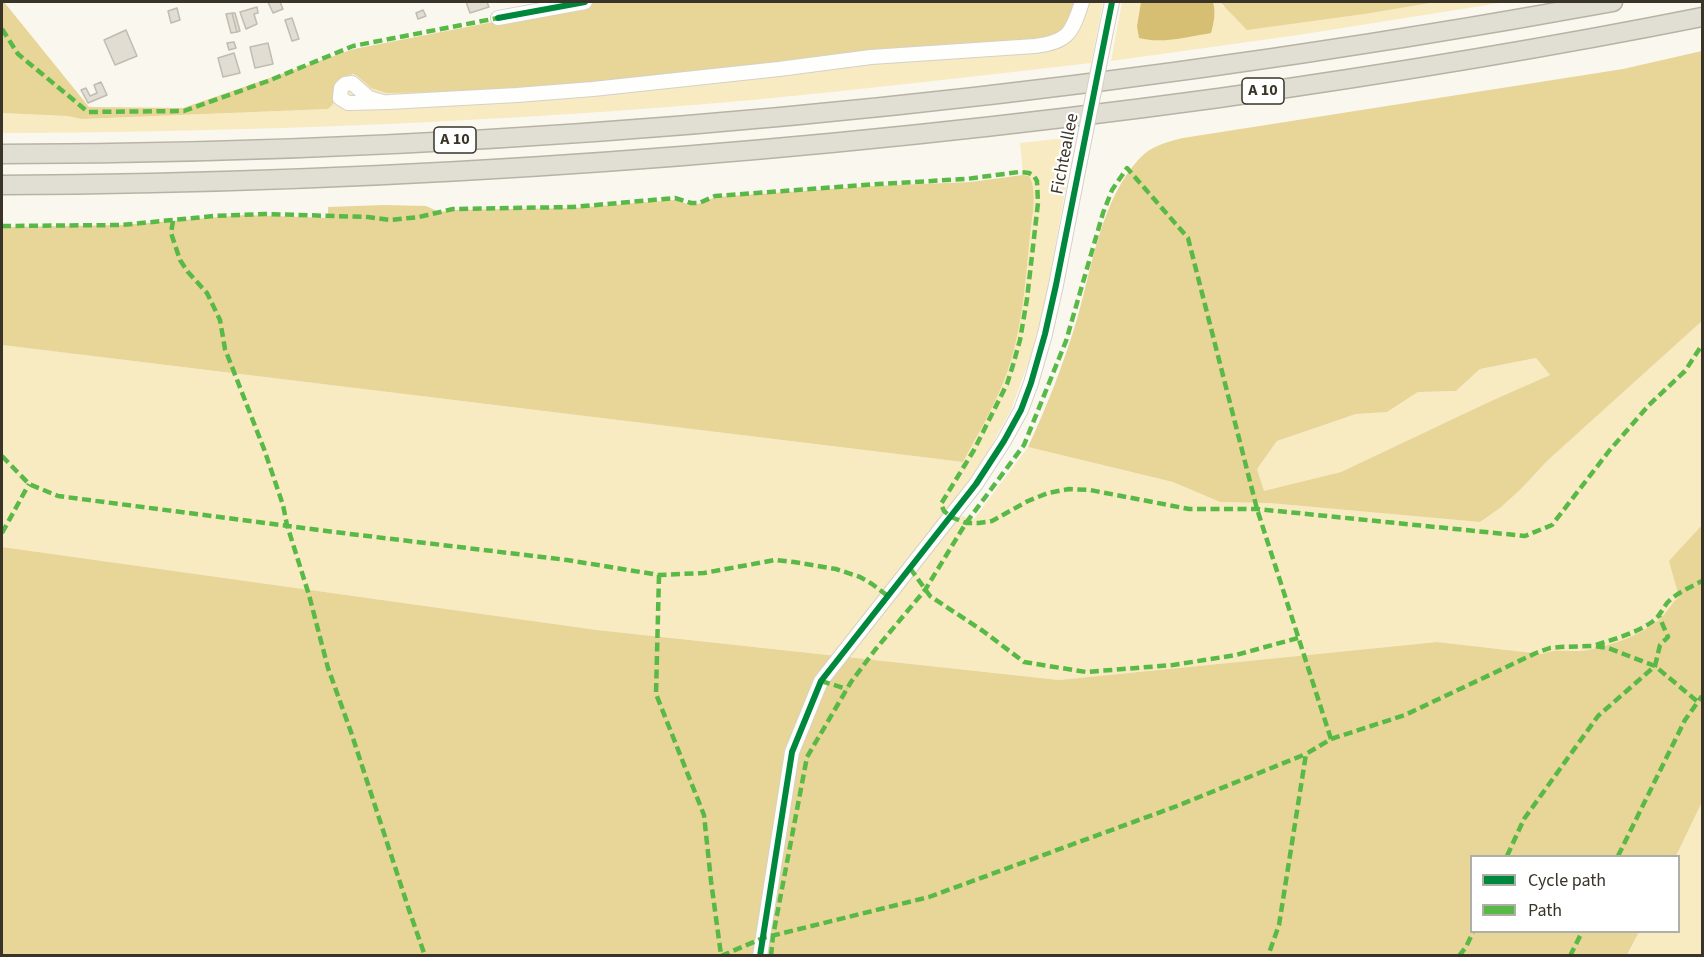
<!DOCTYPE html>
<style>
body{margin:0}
#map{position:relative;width:1704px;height:957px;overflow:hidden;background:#faf7ef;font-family:"Source Sans 3",sans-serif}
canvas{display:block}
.frame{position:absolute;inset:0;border:3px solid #393427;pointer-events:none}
.legend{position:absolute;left:1470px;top:855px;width:210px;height:78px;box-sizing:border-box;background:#fff;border:2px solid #b0aea9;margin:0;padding:8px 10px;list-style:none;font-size:18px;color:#393427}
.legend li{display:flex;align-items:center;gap:12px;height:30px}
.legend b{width:30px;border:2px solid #b0aea9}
</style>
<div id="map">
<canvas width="1704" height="957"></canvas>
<div class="frame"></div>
<ul class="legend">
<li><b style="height:8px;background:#00873e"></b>Cycle path</li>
<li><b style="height:8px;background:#58b947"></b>Path</li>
</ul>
</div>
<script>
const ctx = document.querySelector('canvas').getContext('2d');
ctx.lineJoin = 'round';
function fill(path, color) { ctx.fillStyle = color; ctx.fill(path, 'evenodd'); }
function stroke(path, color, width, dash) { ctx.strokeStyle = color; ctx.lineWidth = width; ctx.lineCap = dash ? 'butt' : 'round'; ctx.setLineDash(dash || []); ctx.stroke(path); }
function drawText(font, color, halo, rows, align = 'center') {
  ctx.font = font + ' "Source Sans 3",sans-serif'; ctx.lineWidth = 4.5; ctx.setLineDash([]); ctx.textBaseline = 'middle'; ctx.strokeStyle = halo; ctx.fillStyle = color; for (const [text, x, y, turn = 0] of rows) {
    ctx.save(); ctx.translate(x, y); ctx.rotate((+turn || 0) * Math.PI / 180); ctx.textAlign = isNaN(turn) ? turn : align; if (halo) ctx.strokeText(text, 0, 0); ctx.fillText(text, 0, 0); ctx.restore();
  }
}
const green = new Path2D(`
 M 1077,2 L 1103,2 L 1091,63 C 978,76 865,89 752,100 C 503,122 252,132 2,133 L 2,113 L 67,116 L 83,119 L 328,109 C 330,106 332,103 333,100 C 335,95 333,90 335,85 C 345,63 360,78 371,88 Z
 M 1122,2 L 1141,2 L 1137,26 L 1210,33 C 1214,22 1216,12 1213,2 L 1220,2 L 1223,7 L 1371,13 L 1436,2 L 1506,2 L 1298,35 L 1111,61 Z
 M 1075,137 L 1045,301 L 1032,352 L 1011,410 L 989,450 L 950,509 L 958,515 L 974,519 L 1028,447 L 1173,482 L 1220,502 L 1269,503 L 1480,522 L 1500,508 L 1521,489 L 1547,461 L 1702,321 L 1702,525 L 1670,561 L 1679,597 C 1671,603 1668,611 1661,618 C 1643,635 1616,644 1593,649 C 1575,653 1559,648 1542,654 L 1437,642 L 1059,680 L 597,630 L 2,547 L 2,345 L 963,462 C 976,437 991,413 1001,388 C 1022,340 1025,286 1030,235 C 1032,218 1038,191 1029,176 L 1023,175 L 1020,143 Z
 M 1536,358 L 1550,375 L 1491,401 L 1341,472 L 1264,492 L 1257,469 L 1277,441 L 1356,414 L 1387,412 L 1418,392 L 1456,391 L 1480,369 Z
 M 1702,802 L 1702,955 L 1627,956 L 1639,932 L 1678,932 L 1678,856 L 1676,856 Z`);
const forest = new Path2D(`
 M 2,2 L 4,2 L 89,107 L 183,108 L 354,49 L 595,2 L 1077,2 L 1073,17 L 1057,36 L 1042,40 L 579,85 L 464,92 L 386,93 L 371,88 L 357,76 L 353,74 L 342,77 L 337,81 L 334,87 L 333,104 L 328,109 L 82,119 L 67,116 L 2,113 Z
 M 1220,2 L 1436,2 L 1371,13 L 1247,30 Z
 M 1702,51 L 1702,321 L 1547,461 L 1521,489 L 1500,508 L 1480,522 L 1269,503 L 1220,502 L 1173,482 L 1028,447 C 1047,406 1064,363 1077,319 C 1092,267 1101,200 1139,159 C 1151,146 1166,142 1183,138 L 1623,69 ZM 1536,358 L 1550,375 L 1491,401 L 1341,472 L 1264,491 L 1257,469 L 1277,441 L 1356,414 L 1387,412 L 1418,392 L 1456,391 L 1480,369 Z
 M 1023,175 L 1029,176 C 1038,190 1032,218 1030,235 C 1025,286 1022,340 1001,388 C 991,413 976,437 963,462 L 2,345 L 2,227 L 122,225 L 245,215 L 328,218 L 328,207 L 384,205 L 426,206 L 439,212 L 453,210 L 575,208 L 675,200 L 691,205 L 698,204 L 716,197 L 874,186 L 970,182 Z
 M 1702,525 L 1702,802 L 1676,856 L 1472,856 L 1472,932 L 1639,932 L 1627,955 L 2,956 L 2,547 L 597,630 L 1059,680 L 1437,642 L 1542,654 C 1557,648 1572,653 1588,650 C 1613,645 1642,635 1661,618 C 1668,611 1671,603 1679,597 L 1669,561 Z`);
const water = new Path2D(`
 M 1141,2 L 1213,2 C 1216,12 1214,22 1211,33 C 1187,37 1163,44 1139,38 L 1137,26 Z`);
const building = new Path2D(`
 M 268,2 L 280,2 L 283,9 L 273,13 Z
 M 466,2 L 487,2 L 489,7 L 470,13 Z
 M 257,7 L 258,13 L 254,14 L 257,24 L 246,29 L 240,12 Z
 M 177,8 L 180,20 L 171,23 L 168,11 Z
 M 423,10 L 426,16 L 418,19 L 416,13 Z
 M 232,13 L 237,32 L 231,33 L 226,14 Z
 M 232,13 L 235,13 L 240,31 L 237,32 Z
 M 292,18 L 299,39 L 292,41 L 285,20 Z
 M 126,30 L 137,56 L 115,65 L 104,40 Z
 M 234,42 L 236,48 L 229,50 L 227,43 Z
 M 268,43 L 273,64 L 255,68 L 250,47 Z
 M 234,53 L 240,73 L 223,77 L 218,58 Z
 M 101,82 L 107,95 L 88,103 L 81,90 L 86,88 L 90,96 L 97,93 L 94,85 Z`);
const minor = new Path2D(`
 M 498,18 L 585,2
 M 1106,31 L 1112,2
 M 383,102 L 369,98 L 352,83 L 345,84 L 341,88 L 340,98 L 348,103 L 389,102 L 517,95 L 593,89 L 779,69 L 871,57 L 1035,46 C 1068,42 1072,33 1082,2
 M 760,956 L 792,752 L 821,681 L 976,484 L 1004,441 L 1021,410 L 1031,383 L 1045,334 L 1056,285 L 1079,166`);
const highway = new Path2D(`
 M 2,154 C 541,153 1082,99 1613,2
 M 2,185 C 409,183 815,153 1219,98 C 1381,75 1542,49 1702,17`);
const minorBridge = new Path2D(`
 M 1079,166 L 1106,31`);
const quiet = new Path2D(`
 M 2,29 L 18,54 L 88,112 L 184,111 L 268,81 L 353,46 L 498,18
 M 173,221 L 171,233 L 180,260 L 188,272 L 207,293 L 220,320 L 225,349 L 264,449 L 283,505 L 287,525 L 309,595 L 328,668 L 351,732 L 409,910 L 425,956
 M 2,226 L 121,225 L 214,216 L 265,214 L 368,217 L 390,220 L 419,217 L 453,209 L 573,207 L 675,198 L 691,203 L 699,203 L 715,196 L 878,184 L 966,179 L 1019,172 L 1029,173 L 1034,176 L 1037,181 L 1038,203 L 1027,299 L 1020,340 L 1013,365 L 1007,384 L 974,450 L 941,504 L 944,511 L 951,517 L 966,523 L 979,523 L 992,521 L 1028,501 L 1048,493 L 1069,489 L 1090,490 L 1189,509 L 1257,509 L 1525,536 L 1552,525 L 1609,451 L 1649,405 L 1685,371 L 1702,345
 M 2,456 L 29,484 L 58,496 L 334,532 L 567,560 L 659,575 L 704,573 L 775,560 L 794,562 L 836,569 L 860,577 L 872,584 L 888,596
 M 2,533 L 29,484
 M 910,568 L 930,596 L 983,631 L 1024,662 L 1086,672 L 1173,665 L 1236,655 L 1298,638
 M 659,575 L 656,694 L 704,815 L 711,881 L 721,955
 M 1596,645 C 1614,639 1636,633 1652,622 C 1659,617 1662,610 1667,603 C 1676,593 1691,587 1702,581
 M 821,681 L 847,689
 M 1331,739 L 1405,715 L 1536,653 L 1550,648 L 1560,647 L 1593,646 L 1608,648 L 1655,666 L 1698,702
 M 1507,856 L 1524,819 L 1598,716 L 1655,666 L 1660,645 L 1668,637 L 1659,616
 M 1618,856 L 1685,720 L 1702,696
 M 721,956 L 763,938 L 929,897 L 1177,806 L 1306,754
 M 771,956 L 773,936 L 807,757 L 851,682 L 875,650 L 925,590 L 966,523 L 1024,445 L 1066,341 L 1103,213 L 1112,190 L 1127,168 L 1188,238 L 1257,509 L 1331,739 L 1306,754 L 1279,925 L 1268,956
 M 1459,956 L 1466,947 L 1473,932
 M 1570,956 L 1582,932`);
const cycleway = new Path2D(`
 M 498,18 L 585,2
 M 760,956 L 792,752 L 821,681 L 976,484 L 1004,441 L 1021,410 L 1031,383 L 1045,334 L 1056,285 L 1112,2`);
const shields = [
 [1263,91,42],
 [455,140,42]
];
const shieldNames = [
 ["A 10",1263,91],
 ["A 10",455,140]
];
const streetNames = [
 ["Fichteallee",1066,154,-79]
];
fill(green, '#f8eac1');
fill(forest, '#e8d598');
fill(water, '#d6be72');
fill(building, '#e1ddd3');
stroke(building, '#c0bcb2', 1.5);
stroke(minor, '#d5d1c7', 16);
stroke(highway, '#b7b3a4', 21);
stroke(minor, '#fefefd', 14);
stroke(highway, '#e1ded4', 18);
stroke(minorBridge, '#d5d1c7', 16, []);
stroke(minorBridge, '#fefefd', 14);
stroke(quiet, '#58b947', 4.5, [9, 4.5]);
stroke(cycleway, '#00873e', 6);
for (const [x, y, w] of shields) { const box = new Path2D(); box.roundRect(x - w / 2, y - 13, w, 26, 4.5); ctx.fillStyle = '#fff'; ctx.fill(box); stroke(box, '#393427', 1.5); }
drawText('bold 16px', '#393427', null, shieldNames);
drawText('18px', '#393427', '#fff', streetNames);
</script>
